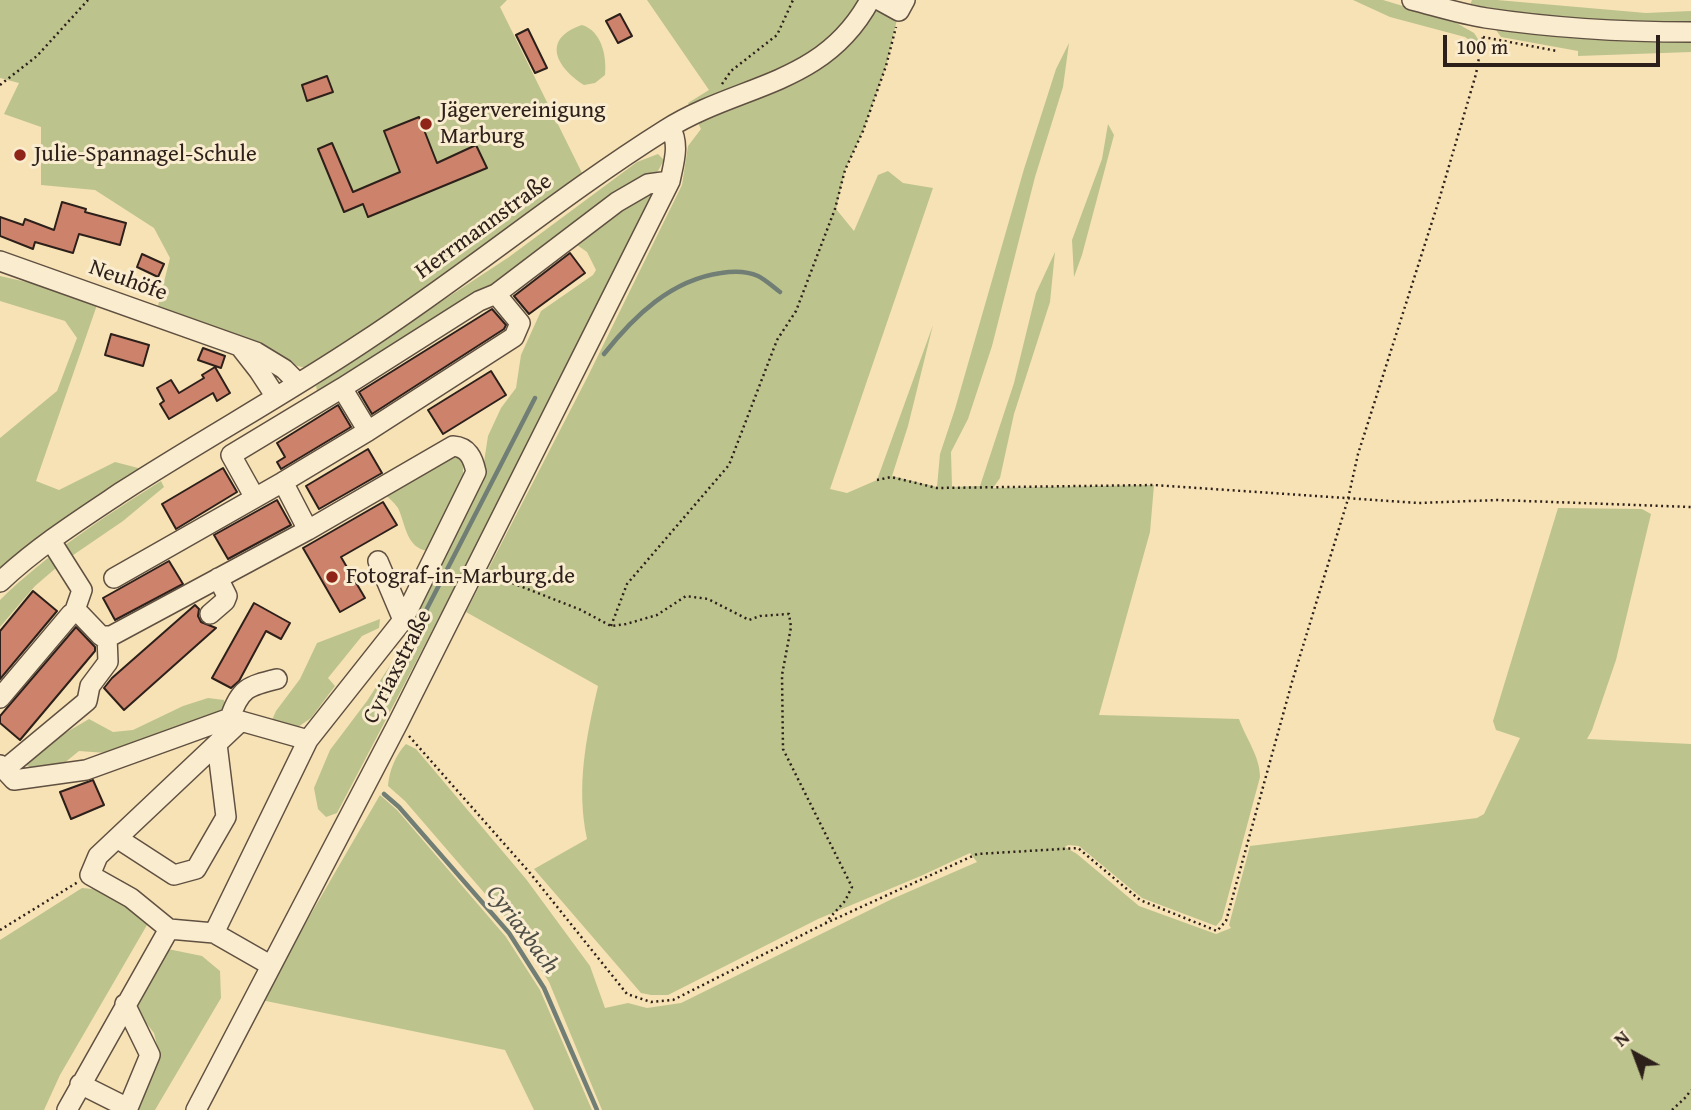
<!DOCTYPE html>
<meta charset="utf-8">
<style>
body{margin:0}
#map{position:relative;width:1691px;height:1110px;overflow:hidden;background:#f7e2b5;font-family:"Gentium Book Plus",serif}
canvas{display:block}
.north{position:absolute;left:1600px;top:1019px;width:70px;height:70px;-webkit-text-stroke:5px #faeccf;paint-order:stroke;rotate:319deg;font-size:19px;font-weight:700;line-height:28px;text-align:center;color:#2d201a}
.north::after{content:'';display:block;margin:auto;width:24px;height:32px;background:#2d201a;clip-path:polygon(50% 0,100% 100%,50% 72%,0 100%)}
.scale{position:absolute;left:1443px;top:35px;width:217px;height:32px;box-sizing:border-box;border:4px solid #2d201a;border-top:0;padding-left:9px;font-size:21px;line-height:24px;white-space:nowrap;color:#2d201a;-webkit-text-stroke:5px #faeccf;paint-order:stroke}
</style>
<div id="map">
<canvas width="1691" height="1110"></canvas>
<div class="north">N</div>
<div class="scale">100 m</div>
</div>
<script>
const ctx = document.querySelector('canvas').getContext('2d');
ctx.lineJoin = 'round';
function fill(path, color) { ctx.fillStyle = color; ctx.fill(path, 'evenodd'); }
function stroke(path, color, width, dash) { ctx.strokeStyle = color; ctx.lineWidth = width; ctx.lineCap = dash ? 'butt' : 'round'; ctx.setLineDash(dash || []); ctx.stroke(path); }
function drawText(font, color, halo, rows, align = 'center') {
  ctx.font = font + ' "Gentium Book Plus",serif'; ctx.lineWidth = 6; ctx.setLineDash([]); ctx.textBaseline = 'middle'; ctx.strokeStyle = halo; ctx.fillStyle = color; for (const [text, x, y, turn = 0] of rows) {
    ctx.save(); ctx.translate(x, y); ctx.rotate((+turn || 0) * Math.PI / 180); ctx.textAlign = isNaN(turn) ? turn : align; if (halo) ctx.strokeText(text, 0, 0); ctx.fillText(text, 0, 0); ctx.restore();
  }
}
const green = new Path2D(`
 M 0,0 L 507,0 L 500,7 L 583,175 C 493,241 403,310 307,368 L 293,365 L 157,310 L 170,258 L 154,228 L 95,190 L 41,185 L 41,127 L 4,114 L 19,83 L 0,78 Z
 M 647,0 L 897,0 L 899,11 L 886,66 L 863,131 L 845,170 L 836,209 L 854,231 L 878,175 L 888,171 L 903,183 L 933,188 L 830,489 L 847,493 L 877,480 L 933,325 L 908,426 L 892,476 L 937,487 L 940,454 L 955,409 L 1024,169 L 1056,69 L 1069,43 L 1063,87 L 1035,177 L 992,346 L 968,419 L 951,452 L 952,487 L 980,486 L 1014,383 L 1036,293 L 1055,252 L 1050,302 L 1014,414 L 1000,478 L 993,488 L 1154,485 L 1150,532 L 1099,715 L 1239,719 C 1246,739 1260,756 1260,777 L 1222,919 L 1216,926 L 1142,898 L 1079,846 L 1068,845 L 1065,847 L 1077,854 L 1139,906 L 1216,934 L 1231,928 L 1229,925 L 1250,846 L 1477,818 L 1484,814 L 1520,738 L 1496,730 L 1493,721 L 1558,508 L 1642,509 L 1651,514 L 1616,660 L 1592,730 L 1587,739 L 1691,744 L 1691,1110 L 602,1110 L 549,982 L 512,925 L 405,801 L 388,786 C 389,771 396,754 406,744 L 416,749 L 526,879 L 590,966 L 605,1008 L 628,1003 L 647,1008 L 681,1003 L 892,899 L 977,862 L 970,853 L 923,875 L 818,919 L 668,995 L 651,995 L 641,993 L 534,869 L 587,839 C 576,786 586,738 598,686 L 466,612 L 587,378 L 682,185 L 688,146 L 701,129 L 688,103 L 709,90 Z
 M 1353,0 L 1383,0 L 1453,21 L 1474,33 L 1478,39 L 1476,45 L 1465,37 L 1390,17 Z
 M 1472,0 L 1497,0 L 1646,13 L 1691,11 L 1691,27 L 1508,14 L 1470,5 Z
 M 582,25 C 602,31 607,57 605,75 L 595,83 L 584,85 C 556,67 541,39 582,25 Z
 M 1496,30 L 1557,36 L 1691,42 L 1691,52 L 1578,56 L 1578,51 L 1501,37 Z
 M 1108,124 L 1114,135 L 1082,255 L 1074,277 L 1072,240 L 1102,159 Z
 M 658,154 L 664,160 L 658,171 L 617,196 L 521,268 L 318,395 L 316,386 L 339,369 L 509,257 L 637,162 Z
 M 648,191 L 652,193 C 550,401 445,608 337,813 L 326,817 L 318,809 L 314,788 L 330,750 L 367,701 L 402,647 L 411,621 L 482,475 L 488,436 L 501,408 L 516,388 L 521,355 L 541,311 L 593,275 L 596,270 L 587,252 L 570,240 Z
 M 0,276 L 40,285 L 97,305 L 36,481 L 59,490 L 115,462 L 146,470 L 0,572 L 0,438 L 57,391 L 77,338 L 65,321 L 0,301 Z
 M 457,455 L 463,463 L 463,480 L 428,551 C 406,548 406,525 398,508 C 394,502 388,497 382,492 Z
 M 161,481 L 164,487 L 123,521 L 63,562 L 35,586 L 0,627 L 0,600 C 48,553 104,517 161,481 Z
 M 380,619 L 379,628 L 362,636 L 328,678 L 335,686 L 311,718 L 298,727 L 272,720 L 276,711 L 300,679 L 317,643 Z
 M 208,698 L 224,700 L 227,710 L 106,753 L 79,751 L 63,764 L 31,768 L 25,764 L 55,739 L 89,719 L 113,732 L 133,730 L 183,706 Z
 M 380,795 L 397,810 L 506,937 L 540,990 L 592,1110 L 534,1110 L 505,1050 L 261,1000 Z
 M 82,888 C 114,890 124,904 147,925 L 60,1075 L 44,1110 L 0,1110 L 0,940 Z
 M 163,948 L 202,956 L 220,971 L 221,998 L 155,1110 L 136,1110 L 160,1058 L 154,1033 L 139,1014 L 134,1001 Z`);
const stream = new Path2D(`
 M 604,354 C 634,316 671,280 721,273 C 733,271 747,271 758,276 C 766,280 773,287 780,292
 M 377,706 L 535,398
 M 384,794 L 399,807 L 509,933 L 544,988 L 597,1110`);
const building = new Path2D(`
 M 620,14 L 632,36 L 618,43 L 606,21 Z
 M 528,29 L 547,68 L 535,73 L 516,35 Z
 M 327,76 L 333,92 L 307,101 L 302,85 Z
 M 419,117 L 437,163 L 476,145 L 487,168 L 368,217 L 363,204 L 344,212 L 318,149 L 332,143 L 353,192 L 400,172 L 384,131 Z
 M 62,202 L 86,209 L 85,212 L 126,223 L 120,245 L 79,234 L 73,253 L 35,242 L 33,249 L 0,236 L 0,217 L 23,225 L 25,219 L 54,230 Z
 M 570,253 L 585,273 L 529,314 L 514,296 Z
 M 142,254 L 164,264 L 158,277 L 137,267 Z
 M 492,309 L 506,325 L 504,329 L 372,414 L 359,392 Z
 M 111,334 L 149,345 L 143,366 L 105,355 Z
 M 203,348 L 225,356 L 221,368 L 198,360 Z
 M 215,367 L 230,393 L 217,401 L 213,393 L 169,419 L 160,404 L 164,401 L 157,388 L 171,380 L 179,393 L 204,378 L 202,375 Z
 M 491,371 L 506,395 L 443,434 L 428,410 Z
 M 338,405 L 351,427 L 281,469 L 277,462 L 285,457 L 277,443 Z
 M 368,449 L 382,473 L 319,509 L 306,486 Z
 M 223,468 L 237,492 L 176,529 L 162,504 Z
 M 277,500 L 291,525 L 228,559 L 214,535 Z
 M 383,502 L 397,525 L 341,557 L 365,598 L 340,612 L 303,548 Z
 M 169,561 L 183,584 L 115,620 L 103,598 Z
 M 33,591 L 57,611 L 0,679 L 0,631 Z
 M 254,603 L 290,623 L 281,639 L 266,631 L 239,681 L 231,688 L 212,678 Z
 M 195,605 L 199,609 L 198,616 L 201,622 L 216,628 L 124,710 L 104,688 L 112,678 Z
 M 76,627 L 95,647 L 95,651 L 20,740 L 0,723 L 0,716 Z
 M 93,780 L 104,805 L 71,819 L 60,792 Z`);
const path = new Path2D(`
 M 1483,37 L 1557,51
 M 722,84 L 731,71 L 777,35 L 793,0
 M 0,85 L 37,56 L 88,0
 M 877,480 L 891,477 L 937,488 L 1154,485 L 1418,503 L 1498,500 L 1691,507
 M 492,575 L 581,610 L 611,626 L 626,624 L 657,615 L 686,596 L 708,599 L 749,620 L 760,616 L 789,614 L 791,627 L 782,675 L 783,749 L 852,887 L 845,901 L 826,922
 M 611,626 L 627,584 L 729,465 L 777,340 L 796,311 L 835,209 L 845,170 L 863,131 L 886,66 L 896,27
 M 409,736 L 530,873 L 627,994 L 651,1002 L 673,1000 L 824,924 L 977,854 L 1078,848 L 1140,900 L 1217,931 L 1226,921 L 1292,682 L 1348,499 L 1358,454 L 1439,200 L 1476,74 L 1483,36
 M 0,930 L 78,882
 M 1672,1110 L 1686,1097 L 1691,1090`);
const minor = new Path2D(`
 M 879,0 L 899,11 L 905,0
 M 1412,0 C 1436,6 1461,14 1486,18 C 1553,28 1623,32 1691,32
 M 0,261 L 256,352 L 284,369 L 298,383
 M 241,348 L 259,371 L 276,397
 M 342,388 L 368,431
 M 283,482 L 368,431 L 514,337 L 520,323 L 496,294 L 617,202 L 648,184 L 670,181
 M 255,498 L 231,455 L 342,388 L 479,301 L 496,294
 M 51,541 L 82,590 L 74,613
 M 114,578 L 283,482 L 308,530
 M 0,582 C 37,547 81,519 123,491 C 202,440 284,395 362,343 C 465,276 560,196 665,130 C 739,83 823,87 870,0
 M 210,614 L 225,601 L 227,596 L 218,578
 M 0,698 L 71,614 L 80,614 L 101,636 L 111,636 L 308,530 L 453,446 C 468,447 473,458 476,472 L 403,620
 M 230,718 C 240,688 248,686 277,679
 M 241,721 L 98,856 L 90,875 L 131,898 L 169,929 L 214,933 L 270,965
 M 0,765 L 14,780 L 86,770 L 230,718 L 308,740
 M 4,770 L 87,701 L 90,686 L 108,662 L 107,636
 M 117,838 L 174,875 L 196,869 L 226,817 L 217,744
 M 214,933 L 308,740 L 403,620 L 378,561
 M 80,1084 L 128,1108 L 150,1055 L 125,1004
 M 67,1110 L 169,929
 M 196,1110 L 398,723 L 670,181 C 674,162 680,144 670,127`);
const markers = [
 [426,124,7,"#8f2418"],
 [20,155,7,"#8f2418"],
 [332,577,7,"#8f2418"]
];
const poiNames = [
 ["Jägervereinigung",440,111],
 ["Marburg",440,137],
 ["Julie-Spannagel-Schule",34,155],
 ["Fotograf-in-Marburg.de",346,577]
];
const streetNames = [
 ["Herrmannstraße",484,227,-36],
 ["Neuhöfe",128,281,20],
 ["Cyriaxstraße",398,667,-63]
];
const waterNames = [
 ["Cyriaxbach",522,930,53]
];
fill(green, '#bdc38d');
stroke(stream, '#707e75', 4.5);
fill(building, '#cd826b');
stroke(building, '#2d201a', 2);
stroke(minor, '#605041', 22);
stroke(path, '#2d201a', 2.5, [2, 3.5]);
stroke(minor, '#faeccf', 19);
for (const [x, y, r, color] of markers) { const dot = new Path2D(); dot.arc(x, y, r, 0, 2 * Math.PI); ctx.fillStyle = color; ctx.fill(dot); stroke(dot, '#faeccf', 2.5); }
drawText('23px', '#2d201a', '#faeccf', poiNames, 'left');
drawText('23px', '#2d201a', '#faeccf', streetNames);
drawText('italic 24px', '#4f4f47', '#faeccf', waterNames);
</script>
